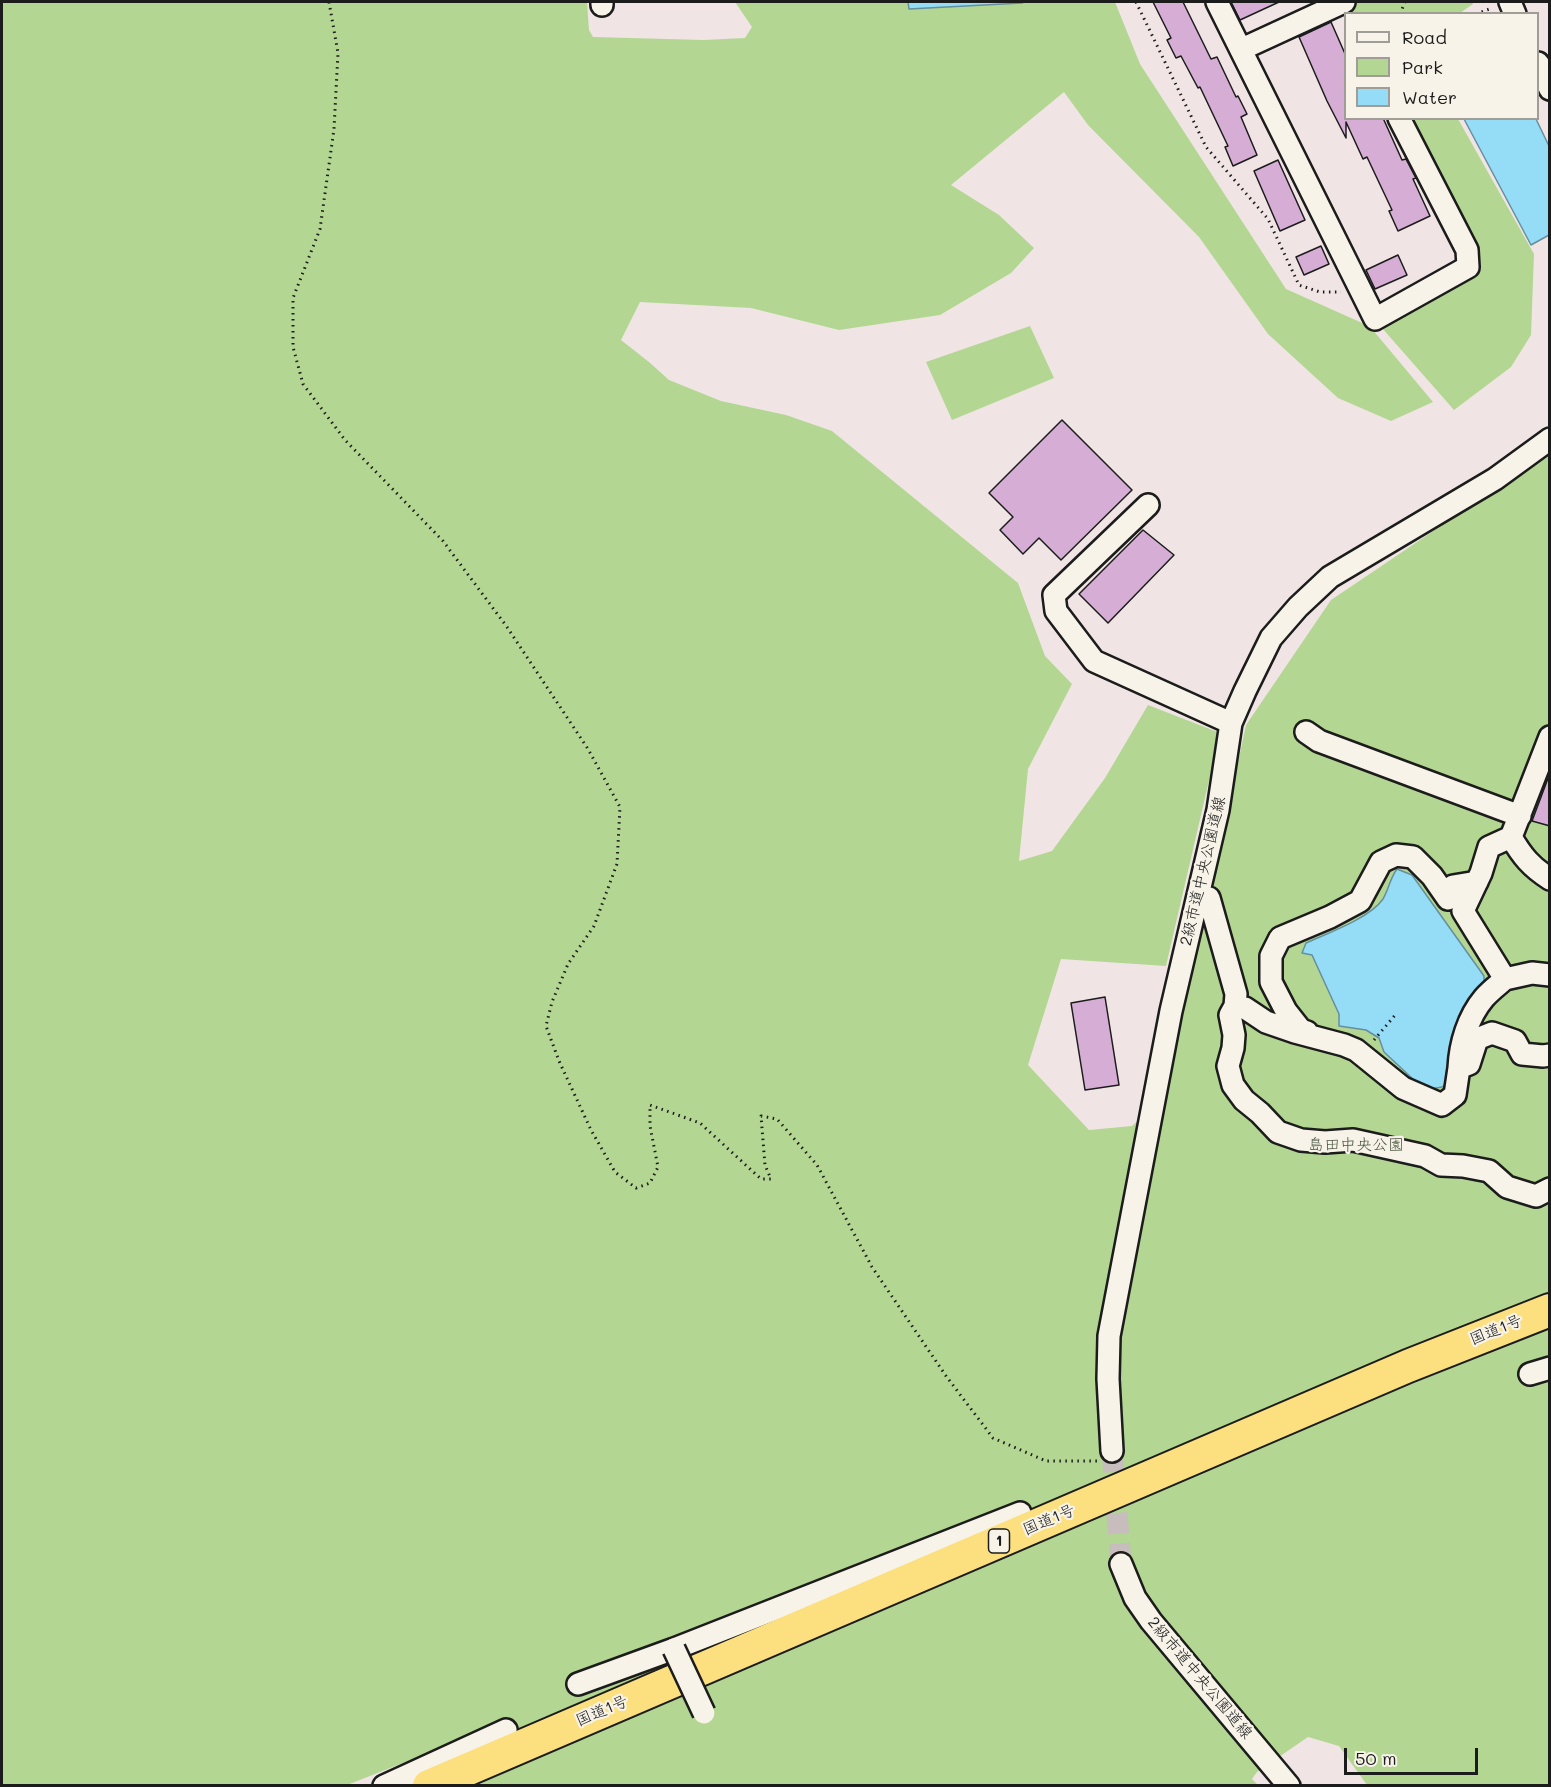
<!DOCTYPE html>
<meta charset="utf-8">
<style>
body{margin:0}
#map{position:relative;width:1551px;height:1787px;overflow:hidden;background:#f0e5e4;font-family:Mali,sans-serif}
canvas{display:block}
.frame{position:absolute;inset:0;border:3px solid #1c1c1c;pointer-events:none}
.legend{position:absolute;left:1344px;top:12px;width:195px;height:108px;box-sizing:border-box;background:#f7f3e8;border:2px solid #9f9d96;margin:0;padding:8px 10px;list-style:none;font-size:18px;color:#1c1c1c}
.legend li{display:flex;align-items:center;gap:12px;height:30px}
.legend b{width:30px;border:2px solid #9f9d96}
.scale{position:absolute;left:1344px;top:1748px;width:134px;height:27px;box-sizing:border-box;border:3px solid #1c1c1c;border-top:0;padding-left:8px;font-size:18px;line-height:21px;white-space:nowrap;color:#1c1c1c;-webkit-text-stroke:4px #f7f3e8;paint-order:stroke}
</style>
<div id="map">
<canvas width="1551" height="1787"></canvas>
<div class="frame"></div>
<ul class="legend">
<li><b style="height:8px;background:#f7f3e8"></b>Road</li>
<li><b style="height:16px;background:#b3d792"></b>Park</li>
<li><b style="height:16px;background:#95dcf7"></b>Water</li>
</ul>
<div class="scale">50 m</div>
</div>
<script>
const ctx = document.querySelector('canvas').getContext('2d');
ctx.lineJoin = 'round';
function fill(path, color) { ctx.fillStyle = color; ctx.fill(path, 'evenodd'); }
function stroke(path, color, width, dash) { ctx.strokeStyle = color; ctx.lineWidth = width; ctx.lineCap = dash ? 'butt' : 'round'; ctx.setLineDash(dash || []); ctx.stroke(path); }
function drawText(font, color, halo, rows, align = 'center') {
  ctx.font = font + ' Mali,"Klee One",sans-serif'; ctx.lineWidth = 4.5; ctx.setLineDash([]); ctx.textBaseline = 'middle'; ctx.strokeStyle = halo; ctx.fillStyle = color; for (const [text, x, y, turn = 0] of rows) {
    ctx.save(); ctx.translate(x, y); ctx.rotate((+turn || 0) * Math.PI / 180); ctx.textAlign = isNaN(turn) ? turn : align; if (halo) ctx.strokeText(text, 0, 0); ctx.fillText(text, 0, 0); ctx.restore();
  }
}
const green = new Path2D(`
 M 2,2 L 587,2 L 589,30 L 593,37 L 704,40 L 745,38 L 752,27 L 735,2 L 1115,2 L 1140,64 L 1286,289 L 1360,322 L 1372,329 L 1433,402 L 1391,421 L 1338,398 L 1268,334 L 1199,237 L 1088,125 L 1064,92 L 951,185 L 999,215 L 1034,248 L 1011,273 L 940,315 L 839,330 L 751,308 L 640,302 L 621,340 L 649,362 L 669,380 L 721,401 L 786,415 L 832,431 L 1018,583 L 1045,656 L 1072,684 L 1028,769 L 1019,861 L 1052,851 L 1105,778 L 1148,705 L 1220,733 L 1166,966 L 1061,959 L 1028,1065 L 1089,1130 L 1132,1126 L 1163,1099 L 1209,898 L 1246,725 L 1331,600 L 1549,453 L 1549,1785 L 1367,1785 L 1339,1746 L 1308,1737 L 1257,1772 L 1252,1779 L 1258,1785 L 438,1785 L 507,1722 L 347,1785 L 2,1786 Z
 M 1344,2 L 1472,2 L 1473,4 L 1460,13 L 1351,14 Z
 M 1406,119 L 1458,119 L 1534,254 L 1531,335 L 1511,367 L 1454,410 L 1382,328 L 1478,257 Z
 M 1030,326 L 1054,378 L 952,420 L 926,362 Z`);
const water = new Path2D(`
 M 908,2 L 1024,2 L 1022,3 L 909,9 Z
 M 1464,119 L 1536,119 L 1549,146 L 1549,235 L 1531,245 Z
 M 1397,869 L 1412,875 L 1484,976 L 1484,983 L 1471,997 L 1451,1042 L 1449,1063 L 1451,1080 L 1442,1087 L 1430,1089 L 1414,1080 L 1384,1052 L 1379,1038 L 1366,1030 L 1339,1026 L 1339,1014 L 1312,955 L 1302,953 L 1306,943 C 1328,933 1370,918 1383,899 C 1389,889 1390,878 1397,869 Z`);
const building = new Path2D(`
 M 1153,2 L 1183,2 L 1211,59 L 1217,57 L 1236,97 L 1238,96 L 1247,114 L 1241,117 L 1257,155 L 1233,166 L 1225,147 L 1228,146 L 1200,87 L 1198,88 L 1181,56 L 1176,58 L 1167,40 L 1171,38 Z
 M 1231,2 L 1279,2 L 1240,20 Z
 M 1331,22 L 1346,56 L 1346,118 L 1383,118 L 1402,160 L 1406,159 L 1416,178 L 1413,179 L 1430,216 L 1398,231 L 1389,211 L 1392,210 L 1367,157 L 1363,159 L 1346,122 L 1346,138 L 1327,101 L 1299,37 Z
 M 1278,160 L 1305,220 L 1280,231 L 1254,171 Z
 M 1321,246 L 1329,264 L 1304,275 L 1296,257 Z
 M 1398,255 L 1407,275 L 1375,289 L 1366,270 Z
 M 1062,420 L 1132,490 L 1061,560 L 1039,538 L 1023,554 L 1000,530 L 1013,517 L 989,493 Z
 M 1143,530 L 1174,555 L 1108,623 L 1079,594 Z
 M 1550,773 L 1550,826 L 1532,821 Z
 M 1105,997 L 1119,1085 L 1085,1090 L 1071,1003 Z`);
const minorTunnel = new Path2D(`
 M 1112,1451 L 1121,1564`);
const path = new Path2D(`
 M 329,2 L 338,53 L 334,129 L 320,229 L 293,298 L 293,347 L 303,384 L 345,440 L 443,541 L 507,627 L 588,749 L 620,807 L 617,864 L 594,926 L 568,964 L 552,1002 L 546,1026 L 559,1061 L 591,1130 L 615,1172 L 636,1188 L 650,1183 L 658,1167 L 650,1126 L 650,1105 L 700,1123 L 761,1179 L 771,1179 L 765,1165 L 761,1116 L 777,1119 L 817,1165 L 872,1267 L 946,1376 L 993,1438 L 1046,1461 L 1097,1461
 M 1136,2 L 1206,147 L 1268,219 L 1299,285 L 1320,292 L 1341,292
 M 1400,14 L 1405,2
 M 1476,14 L 1492,8
 M 1374,1040 L 1396,1014`);
const minor = new Path2D(`
 M 602,2 L 602,5
 M 1217,2 L 1375,319 L 1468,267 L 1467,250 L 1399,118
 M 1510,2 L 1515,14
 M 1242,49 L 1344,2
 M 1538,63 L 1550,89
 M 1148,505 L 1054,595 L 1056,611 L 1094,661 L 1231,723
 M 1306,732 L 1319,741 L 1520,816
 M 1550,737 L 1511,837 C 1522,856 1531,867 1550,879
 M 1511,837 L 1489,847 L 1481,873 L 1463,911 L 1505,979 L 1532,973 L 1550,975
 M 1209,898 L 1236,994 L 1235,1006
 M 1505,979 C 1498,985 1490,991 1484,998 C 1468,1017 1460,1044 1459,1068 L 1469,1064 L 1477,1039 L 1492,1033 L 1515,1041 L 1522,1054 L 1543,1056 L 1550,1055
 M 1307,1032 L 1301,1030 L 1286,1011 L 1271,982 L 1271,956 L 1280,938 L 1330,917 L 1360,901 L 1381,862 L 1396,855 L 1413,857 L 1432,876 L 1448,899 L 1453,886 L 1477,882
 M 1459,1068 L 1455,1095 L 1442,1105 L 1403,1088 L 1356,1050 L 1344,1045 L 1295,1032 L 1266,1022 L 1245,1008 L 1235,1006 L 1230,1015 L 1234,1035 L 1233,1048 L 1228,1066 L 1233,1085 L 1244,1100 L 1260,1113 L 1278,1132 L 1301,1140 L 1325,1142 L 1353,1140 L 1425,1156 L 1441,1165 L 1463,1166 L 1489,1171 L 1507,1187 L 1536,1196 L 1550,1189
 M 1530,1374 L 1550,1368
 M 1112,1451 L 1108,1379 L 1109,1336 L 1171,1011 L 1218,810 L 1231,723 L 1245,691 L 1271,638 L 1298,607 L 1330,577 L 1495,479 L 1550,439
 M 1121,1564 L 1135,1598 L 1151,1621 L 1289,1786
 M 578,1684 L 674,1649 L 1020,1513
 M 384,1786 L 506,1730`);
const highway = new Path2D(`
 M 429,1786 L 1408,1366 L 1550,1310`);
const minorBridge = new Path2D(`
 M 674,1649 L 704,1713`);
const shields = [
 [999,1541,21]
];
const shieldNames = [
 ["1",999,1541]
];
const streetNames = [
 ["2級市道中央公園道線",1203,871,-77],
 ["国道1号",1496,1330,-22],
 ["国道1号",1049,1520,-23],
 ["2級市道中央公園道線",1200,1678,50],
 ["国道1号",602,1711,-23]
];
const parkNames = [
 ["島田中央公園",1356,1145]
];
fill(green, '#b3d792');
fill(water, '#95dcf7');
stroke(water, '#658f9f', 1.5);
fill(building, '#d6add4');
stroke(building, '#1c1c1c', 1.5);
stroke(minorTunnel, '#c6bdbc', 21, [21, 10]);
stroke(minor, '#1c1c1c', 26);
stroke(highway, '#1c1c1c', 36);
stroke(path, '#1c1c1c', 3, [1.5, 4.5]);
stroke(minor, '#f7f3e8', 21);
stroke(highway, '#fce080', 32);
stroke(minorBridge, '#1c1c1c', 26, []);
stroke(minorBridge, '#f7f3e8', 21);
for (const [x, y, w] of shields) { const box = new Path2D(); box.roundRect(x - w / 2, y - 12, w, 24, 4.5); ctx.fillStyle = '#f7f3e8'; ctx.fill(box); stroke(box, '#1c1c1c', 1.5); }
drawText('bold 15px', '#1c1c1c', null, shieldNames);
drawText('16px', '#1c1c1c', '#f7f3e8', streetNames);
drawText('16px', '#49543f', '#f7f3e8', parkNames);
</script>
